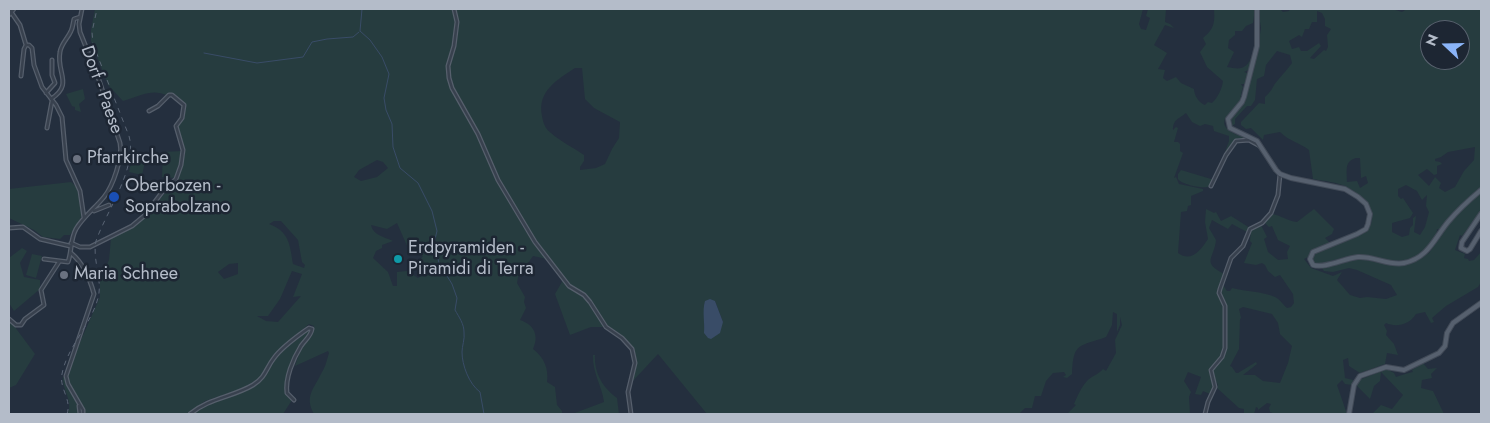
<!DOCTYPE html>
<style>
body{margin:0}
#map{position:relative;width:1490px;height:423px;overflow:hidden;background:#242f3e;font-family:Jost,sans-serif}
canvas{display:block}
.frame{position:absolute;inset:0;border:10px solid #b4bcc9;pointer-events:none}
.north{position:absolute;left:1420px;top:20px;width:50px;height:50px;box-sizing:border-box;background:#1d2633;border:1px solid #59626f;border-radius:50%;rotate:291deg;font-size:14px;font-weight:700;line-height:20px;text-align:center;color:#b4bcc9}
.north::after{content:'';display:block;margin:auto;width:18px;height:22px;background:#8ab4f8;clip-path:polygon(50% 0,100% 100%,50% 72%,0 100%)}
</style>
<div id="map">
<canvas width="1490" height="423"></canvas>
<div class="frame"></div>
<div class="north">N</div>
</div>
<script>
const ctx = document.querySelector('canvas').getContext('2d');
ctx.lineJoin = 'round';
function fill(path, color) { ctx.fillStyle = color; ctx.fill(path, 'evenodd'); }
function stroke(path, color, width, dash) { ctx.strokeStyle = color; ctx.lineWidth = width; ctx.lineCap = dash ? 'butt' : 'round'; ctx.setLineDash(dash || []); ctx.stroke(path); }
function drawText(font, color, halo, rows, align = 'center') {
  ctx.font = font + ' Jost,sans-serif'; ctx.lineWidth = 5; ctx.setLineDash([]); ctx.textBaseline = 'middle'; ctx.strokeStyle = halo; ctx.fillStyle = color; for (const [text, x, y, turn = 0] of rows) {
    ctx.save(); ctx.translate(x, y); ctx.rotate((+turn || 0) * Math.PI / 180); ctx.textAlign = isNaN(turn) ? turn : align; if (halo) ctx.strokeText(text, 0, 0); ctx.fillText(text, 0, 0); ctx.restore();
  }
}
const green = new Path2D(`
 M 95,9 L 454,9 L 456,22 L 454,46 L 447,66 L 452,88 L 478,135 L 498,180 L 523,227 L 547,259 L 533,256 L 518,277 L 517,283 L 525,297 L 524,302 L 526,308 L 520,320 C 535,325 539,336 533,349 C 544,357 549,369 547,382 L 555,387 L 557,405 L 562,411 L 562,414 L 314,414 C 304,396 314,389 322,372 C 326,366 327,359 329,353 L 328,351 L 295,366 L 301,348 L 313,332 L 314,326 L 309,324 L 273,355 L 267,370 L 261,377 L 244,388 L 205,401 L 188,414 L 68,414 C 73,400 62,390 63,377 L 65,376 L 100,297 L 100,281 L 109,260 L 111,238 L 136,226 L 155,205 L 176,180 L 185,154 L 175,127 L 182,118 L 181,105 C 158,85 148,93 123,101 L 108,85 L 91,41 L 91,30 ZM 377,160 L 383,162 L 388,168 L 377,177 L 361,181 L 354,177 L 359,170 ZM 274,221 L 281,221 L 298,240 L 302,262 L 305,265 L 304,268 L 293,264 C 290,245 289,231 269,224 ZM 397,223 L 408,248 L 423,256 L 415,266 L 425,273 L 418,278 L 407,271 L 397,272 L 397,286 L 393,286 L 388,272 L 373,258 L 376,251 L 382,248 L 382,245 L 393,241 C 384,237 373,235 371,225 L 387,229 ZM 238,263 L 238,274 L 224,279 L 218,272 L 229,264 ZM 292,271 L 302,274 L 293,297 L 301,296 L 278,322 L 266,321 L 257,316 L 268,316 L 280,299 Z
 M 455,9 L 1143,9 L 1139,24 L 1141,29 L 1146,30 L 1150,18 L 1146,16 L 1148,9 L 1166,9 L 1165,22 L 1170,24 L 1174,28 L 1165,25 L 1154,45 L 1167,53 L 1158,69 L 1165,70 L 1163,78 L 1167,81 L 1176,77 L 1181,83 L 1194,89 C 1194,95 1199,103 1205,105 L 1208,102 L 1212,103 C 1218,97 1222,89 1223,81 L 1207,67 L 1200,52 L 1206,44 L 1203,38 C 1214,29 1215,23 1214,9 L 1255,9 L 1253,23 L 1246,26 L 1242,31 L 1235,31 L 1235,35 L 1229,40 L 1228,48 L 1234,52 L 1227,67 C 1242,70 1246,69 1253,55 L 1250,69 L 1244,72 L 1247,73 L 1248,76 L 1244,84 L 1241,84 L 1243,87 C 1241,92 1241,98 1239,103 C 1234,112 1214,120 1231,132 C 1236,135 1244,137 1249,140 L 1238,138 C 1232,142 1232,150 1225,152 L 1229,141 L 1229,136 L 1214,131 L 1213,126 L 1205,124 L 1200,126 L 1192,122 L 1186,113 C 1179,119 1173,119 1173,130 L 1176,127 L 1178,128 L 1174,142 L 1178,142 L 1180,144 L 1180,151 L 1183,153 L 1174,178 L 1176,177 L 1179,184 L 1203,189 L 1203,191 L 1191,196 L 1191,205 L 1188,206 L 1187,211 L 1181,212 L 1178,253 C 1191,263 1201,250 1208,239 L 1205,222 L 1206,209 L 1214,213 L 1216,212 L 1221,221 L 1231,216 L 1250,228 L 1247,232 L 1232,224 L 1228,229 L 1212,220 L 1209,228 L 1216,240 C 1214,259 1201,262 1224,274 L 1219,293 L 1224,303 L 1224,349 C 1222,357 1209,367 1210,373 C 1210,377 1214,381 1215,385 L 1210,394 L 1203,391 L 1201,395 L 1195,394 L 1201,377 L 1188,372 L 1184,381 L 1191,392 L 1189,397 L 1190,414 L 1067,414 L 1076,405 L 1074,404 C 1078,395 1082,385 1089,379 C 1094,375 1099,374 1103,369 L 1106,371 L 1116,353 L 1115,340 L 1122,325 L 1120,317 L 1120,325 L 1117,332 L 1117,314 L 1113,312 L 1112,325 L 1106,337 C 1080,347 1073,341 1072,374 L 1067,378 L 1063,377 L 1066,375 L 1064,372 L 1053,373 L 1046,381 L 1041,396 L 1035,396 L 1032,408 L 1025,408 L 1019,414 L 707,414 L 658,354 L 631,383 C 644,346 631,348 608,327 C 599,318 596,305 586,296 C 581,291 572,289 567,283 C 541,252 516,216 498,179 C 491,164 486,148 478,133 C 470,117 452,94 449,76 C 448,65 452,57 454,46 C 457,34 457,21 455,9 ZM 575,68 L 582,68 L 585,99 L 594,108 L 620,122 L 619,138 L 612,149 L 605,164 L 596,168 L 580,170 L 580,167 L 584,161 L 584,155 C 573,147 561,142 551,133 C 545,129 543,122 542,116 C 537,91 557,80 575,68 ZM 715,301 L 723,322 L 705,330 L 704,304 Z
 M 1258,9 L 1280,9 L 1283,12 L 1289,11 L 1290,9 L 1392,9 L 1402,12 L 1407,9 L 1481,9 L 1481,188 L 1465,201 L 1441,229 L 1437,229 C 1437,236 1433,241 1429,246 C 1425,251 1420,255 1414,257 C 1392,267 1379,254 1358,255 C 1345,256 1332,261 1320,264 L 1314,263 L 1312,261 L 1315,253 C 1329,245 1353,241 1365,232 C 1384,216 1361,195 1347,187 C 1337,182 1324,181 1313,179 L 1309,150 C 1300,143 1289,141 1280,132 L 1264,135 L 1263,140 L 1251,128 L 1246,129 L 1241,125 L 1241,122 L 1259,103 L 1265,104 L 1265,97 C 1274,89 1272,86 1278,80 C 1283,74 1287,70 1292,63 L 1290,55 L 1277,51 L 1266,65 L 1264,76 L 1257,79 L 1255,100 L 1251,106 L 1247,106 L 1235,119 L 1235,124 L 1232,126 L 1231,118 L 1245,101 L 1252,75 L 1258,47 L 1261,28 ZM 1317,11 L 1322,13 L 1325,19 L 1325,26 L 1331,29 L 1327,35 L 1328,47 L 1326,51 L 1324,50 L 1314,59 L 1310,58 L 1321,46 L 1319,43 L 1307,51 L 1301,51 L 1299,47 L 1292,49 L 1289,41 L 1299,35 L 1302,37 L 1305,29 L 1309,29 L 1312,22 L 1317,22 ZM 1430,30 L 1460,30 L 1460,60 L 1430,60 ZM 1475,147 L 1474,160 L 1464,171 L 1455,187 L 1445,192 L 1439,188 L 1441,183 L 1435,177 L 1429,186 L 1418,175 L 1427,169 L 1434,175 L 1437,174 L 1437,166 L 1442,164 L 1440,162 L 1435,161 L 1435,159 L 1441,157 L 1448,152 ZM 1356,158 L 1360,158 L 1361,178 L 1366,176 L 1368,183 L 1360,188 L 1357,181 L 1347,182 C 1347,171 1344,161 1356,158 ZM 1406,185 L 1417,191 L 1422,200 L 1427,195 L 1426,206 L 1429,212 L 1425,227 L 1420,235 L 1414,232 L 1416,216 L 1413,218 L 1413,225 L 1410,228 L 1409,235 L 1402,237 L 1392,232 L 1392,223 L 1410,218 L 1413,213 L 1403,198 L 1401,199 L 1398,196 L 1398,189 Z
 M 83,89 L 85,99 L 79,104 L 81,112 L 75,110 L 75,107 L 72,106 L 66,94 Z
 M 181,151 L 180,164 L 175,178 L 162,177 L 163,152 Z
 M 132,159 L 145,162 L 142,175 L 129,172 Z
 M 1181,170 L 1211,179 L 1214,178 C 1213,180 1211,185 1210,186 C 1204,190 1181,184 1178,179 L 1178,174 Z
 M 71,182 C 80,188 84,207 81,217 C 79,223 74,229 70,235 L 64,235 L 60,239 L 43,237 L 34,230 L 9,218 L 9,189 Z
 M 1481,193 L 1481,211 L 1462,236 L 1460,235 L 1455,250 L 1465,254 L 1464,258 L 1468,259 L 1469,261 L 1474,260 L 1481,252 L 1481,282 L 1478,287 L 1446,306 L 1432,318 L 1434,322 L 1431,323 L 1425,312 L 1416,314 C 1410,324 1397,328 1386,323 L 1384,325 L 1387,331 L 1386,335 L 1394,344 L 1398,355 L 1387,353 L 1385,364 L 1360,373 L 1349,366 L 1348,358 L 1343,360 L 1345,378 L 1353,380 L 1352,385 L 1345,384 L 1342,380 L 1337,385 L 1347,414 L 1275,414 L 1270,412 L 1269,408 L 1271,404 L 1267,403 L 1258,410 L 1258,408 L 1256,407 L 1254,414 L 1244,414 L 1244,409 L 1239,408 L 1217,388 L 1218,385 L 1212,374 L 1213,370 L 1222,360 L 1225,353 L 1227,311 L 1225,301 L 1220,293 L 1223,285 L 1227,291 L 1230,291 L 1232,288 C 1247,292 1261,291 1275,297 C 1280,299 1283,305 1287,308 L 1291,307 L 1294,303 L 1293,294 L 1280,275 L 1275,277 L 1268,271 L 1265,265 L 1262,263 L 1256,265 L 1244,263 L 1252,243 L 1250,241 L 1251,230 L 1261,225 L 1267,237 L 1264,239 L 1268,252 L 1278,260 L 1288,259 L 1287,252 L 1290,246 L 1278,240 L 1272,226 L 1269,227 L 1265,223 L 1271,214 C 1281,215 1287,221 1297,222 L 1314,209 L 1334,229 L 1332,234 L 1325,238 L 1330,243 L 1312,250 L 1308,257 L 1304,259 L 1311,268 L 1333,276 L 1342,272 L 1337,280 L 1350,295 L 1360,298 L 1367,297 L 1386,299 L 1397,295 L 1391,285 L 1357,270 L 1349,268 L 1333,272 L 1324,271 L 1322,268 L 1360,259 L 1395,265 L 1410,263 L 1429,253 L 1449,224 L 1466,206 ZM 1243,307 L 1272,314 L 1278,323 L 1280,334 L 1292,346 L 1288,363 L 1280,383 L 1263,381 L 1255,375 L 1243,375 L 1257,364 L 1256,362 L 1238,373 L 1236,373 L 1232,367 L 1230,366 L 1239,349 L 1240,319 L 1241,318 L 1239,309 Z
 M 22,248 L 27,251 L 20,263 L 24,277 L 40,280 L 40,289 L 14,311 L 9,303 L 9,258 Z
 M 32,254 L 42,256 L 36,278 L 26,275 Z
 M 563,280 C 570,289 578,290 585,297 C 593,305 598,315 603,324 L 603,327 L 591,327 L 570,335 L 555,294 Z
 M 9,319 L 35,354 L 16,385 L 9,388 Z
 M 308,330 L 310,333 C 299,345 283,375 285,391 C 285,395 289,397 292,400 L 283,414 L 192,414 L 210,403 L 238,392 L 262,379 L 276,357 Z
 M 593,355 L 595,355 C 594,373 603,388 617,398 L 619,414 L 572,414 L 604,402 C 602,386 592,372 593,355 Z
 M 1423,363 L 1428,369 L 1437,368 L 1431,374 L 1432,378 L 1422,380 L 1421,388 L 1433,391 L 1444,414 L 1372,414 L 1381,405 L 1392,409 L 1403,395 L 1381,372 L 1380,381 L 1374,386 L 1370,399 L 1356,385 L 1359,380 L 1387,369 L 1394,373 L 1396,377 C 1402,375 1407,373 1413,372 L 1412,370 Z`);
const water = new Path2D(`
 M 710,299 L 715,301 L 723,322 L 720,333 L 711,339 L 708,338 L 704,333 C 705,323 702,311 705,301 Z`);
const stream = new Path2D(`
 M 362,9 L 360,31 L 370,40 L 382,57 L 389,74 L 384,98 L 386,110 L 392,124 L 393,147 L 400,168 L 418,183 L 432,211 L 437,231 L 434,243 L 439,263 L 452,284 L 457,298 L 455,310 C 459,317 464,324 464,332 C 465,339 462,346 462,352 C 462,365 469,384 480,392 L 484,414
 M 204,53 L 257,63 L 303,57 L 312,42 L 327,39 L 353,37 L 359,32`);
const minor = new Path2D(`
 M 9,9 L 20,25 L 26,45 L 29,45 L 32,48 L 34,65 L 42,87 L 56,105 L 62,117 L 66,160 L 80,191 L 84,218
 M 454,9 L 457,22 L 454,46 L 448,66 L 449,78 L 452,88 L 478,134 L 498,180 L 535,242 L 569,286 L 584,295 L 590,302 L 606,327 L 622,338 L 632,349 L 635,363 L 628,392 L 631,414
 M 9,15 L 14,9
 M 21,76 L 24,49 L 26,45
 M 46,93 L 55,83 L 52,75 L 52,60
 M 51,99 C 74,84 56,73 60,52 C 61,44 68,38 71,31 C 73,27 73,23 74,19 L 80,17
 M 47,128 L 52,101
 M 1211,186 L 1226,155 L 1236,141 L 1249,140 L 1260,146
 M 93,210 L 94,211 L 109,205
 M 9,228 L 23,227 L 40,239 L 70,246
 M 71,243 L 80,247 L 90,247 L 132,226 L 144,216 L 163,191 L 176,179 L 181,165 L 183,150 L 176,126 L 182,118 L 184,105 L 172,95 L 169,95 L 158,106 L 149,111
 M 71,253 C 83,263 90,279 94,294 L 66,376 L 68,384 L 83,410 L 83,414
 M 44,259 L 68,262 C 72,251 70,240 76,229 C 83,217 95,208 104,197 C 113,186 123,157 120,143 L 98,77 L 80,32 L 79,24 L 82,9
 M 9,319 L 16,325 L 21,325 L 25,319 L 44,305 L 41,290 L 59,262
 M 294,400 L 287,393 C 285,378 293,359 301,346 C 305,340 311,336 312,329
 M 79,406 L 80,414
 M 190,414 C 209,398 233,397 253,385 C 266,377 266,368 274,358 C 282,347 295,338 306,330 L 309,328 L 312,329
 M 1205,414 L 1208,402 L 1215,387 L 1211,370 L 1222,357 L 1225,348 L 1225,306 L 1219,293 L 1220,289 L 1231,258 L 1243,246 L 1250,229 L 1262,223 L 1271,213 L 1278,195 L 1280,174`);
const major = new Path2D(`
 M 1257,9 L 1257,46 L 1244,97 L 1242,102 L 1228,119 L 1230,128 L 1257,141 L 1276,170 L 1280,174 L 1291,178 L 1345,189 L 1358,197 L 1366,204 L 1370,214 L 1368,224 L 1366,229 L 1357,234 L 1313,252 L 1310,259 L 1313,265 C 1325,269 1345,258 1358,257 C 1374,256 1389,266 1404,263 C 1428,258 1434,239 1448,222 C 1458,210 1469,200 1481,190
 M 1481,214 L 1462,242 L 1461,248 L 1467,251 L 1470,249 L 1481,231
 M 1349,414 L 1354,385 L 1360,376 L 1386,367 L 1404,370 L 1439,353 L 1445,346 L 1447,333 L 1453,323 L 1481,303`);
const rail = new Path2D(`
 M 67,414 C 72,399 59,389 62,374 C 67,347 91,325 98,298 C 103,280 92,260 96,241 C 106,212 138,167 129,136 L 93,44 L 92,32 L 97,9`);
const markers = [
 [77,159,5,"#6b7280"],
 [114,197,6,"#1a4fb4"],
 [398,259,5,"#0f9aa8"],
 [64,275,5,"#6b7280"]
];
const streetNames = [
 ["Dorf - Paese",101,90,70]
];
const poiNames = [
 ["Pfarrkirche",87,159],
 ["Oberbozen -",125,187],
 ["Soprabolzano",125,208],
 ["Erdpyramiden -",408,249],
 ["Piramidi di Terra",408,270],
 ["Maria Schnee",74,275]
];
fill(green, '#263c3f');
fill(water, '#394c67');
stroke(stream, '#394c67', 1);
stroke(minor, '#565f6c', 5);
stroke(major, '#414a57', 6);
stroke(minor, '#38414e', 2.5);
stroke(major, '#56606e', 4);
stroke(rail, '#5a6575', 1, [5, 5]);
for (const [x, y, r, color] of markers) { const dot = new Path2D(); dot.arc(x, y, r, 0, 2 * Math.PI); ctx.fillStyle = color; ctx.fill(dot); stroke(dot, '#1d2633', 2); }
drawText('18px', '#b4bcc9', '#1d2633', streetNames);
drawText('18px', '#b4bcc9', '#1d2633', poiNames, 'left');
</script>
